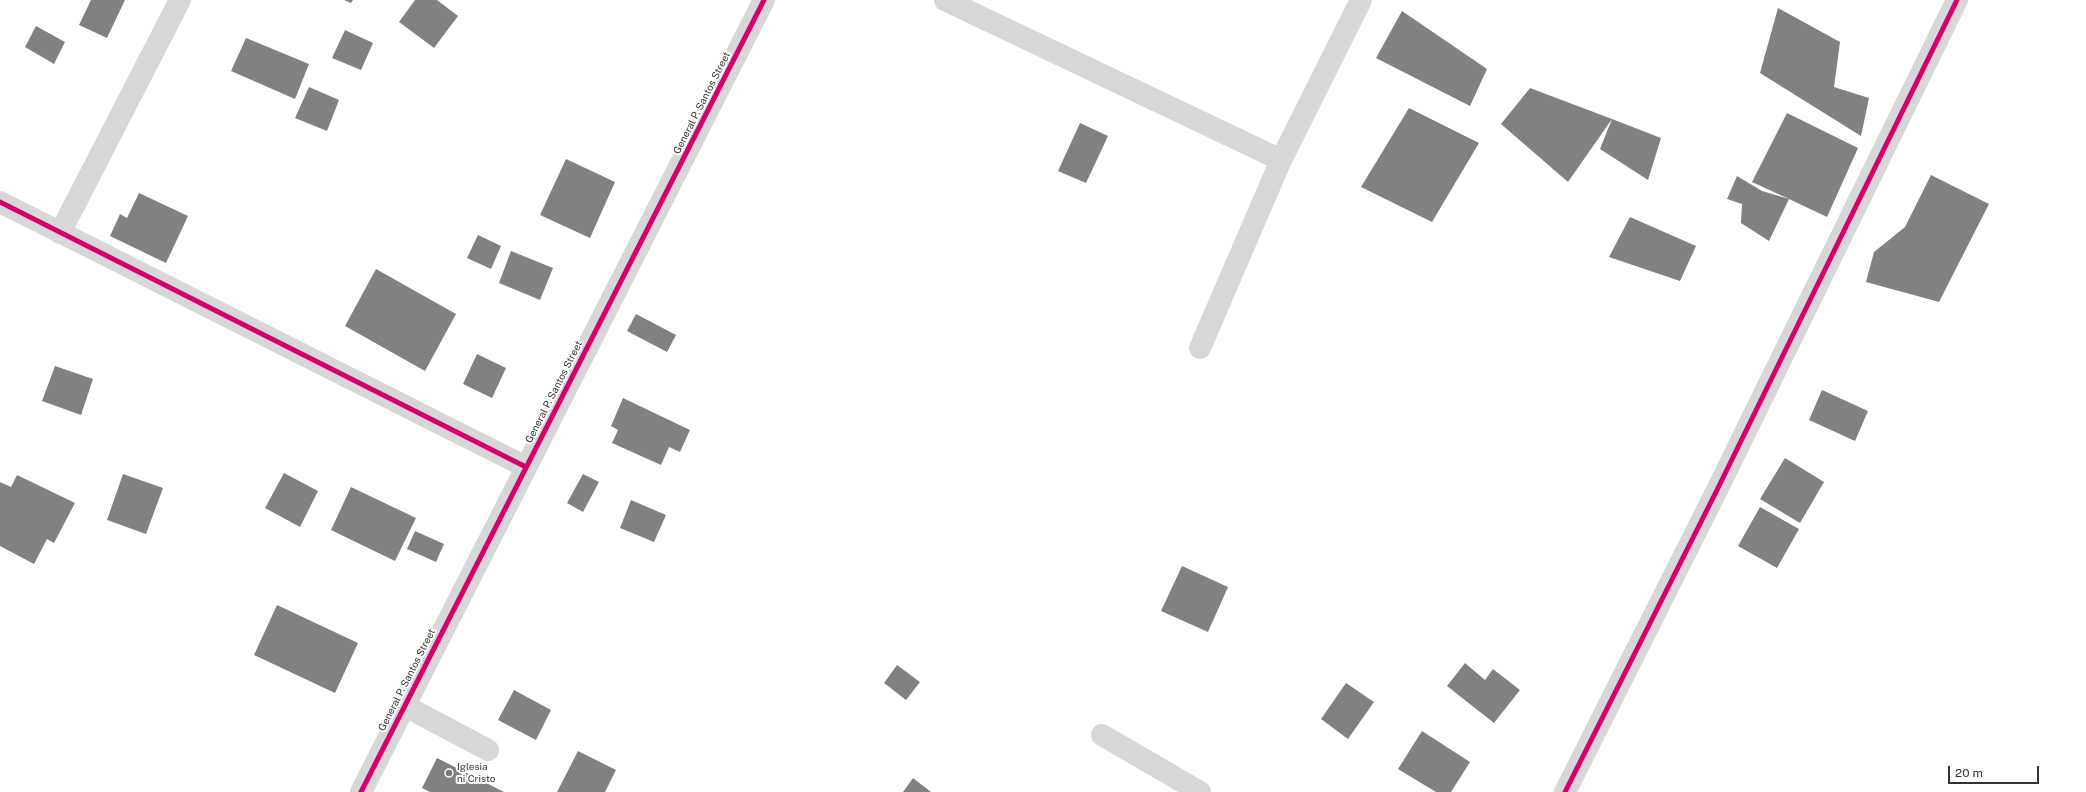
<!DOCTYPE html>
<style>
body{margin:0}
#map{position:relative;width:2086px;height:792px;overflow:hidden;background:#fff;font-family:"Public Sans",sans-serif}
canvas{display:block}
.scale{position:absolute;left:1948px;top:766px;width:91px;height:18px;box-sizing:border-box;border:2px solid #333;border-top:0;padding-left:5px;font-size:12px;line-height:14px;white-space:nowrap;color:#333;-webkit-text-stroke:3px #fff;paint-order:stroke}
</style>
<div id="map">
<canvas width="2086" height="792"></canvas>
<div class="scale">20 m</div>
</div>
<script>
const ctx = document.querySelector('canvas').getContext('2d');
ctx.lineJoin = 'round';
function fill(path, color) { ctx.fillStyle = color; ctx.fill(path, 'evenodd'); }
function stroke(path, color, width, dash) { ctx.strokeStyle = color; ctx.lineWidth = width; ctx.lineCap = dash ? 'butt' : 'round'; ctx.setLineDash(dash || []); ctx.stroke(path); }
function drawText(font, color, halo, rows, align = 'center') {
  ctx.font = font + ' "Public Sans",sans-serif'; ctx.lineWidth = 4; ctx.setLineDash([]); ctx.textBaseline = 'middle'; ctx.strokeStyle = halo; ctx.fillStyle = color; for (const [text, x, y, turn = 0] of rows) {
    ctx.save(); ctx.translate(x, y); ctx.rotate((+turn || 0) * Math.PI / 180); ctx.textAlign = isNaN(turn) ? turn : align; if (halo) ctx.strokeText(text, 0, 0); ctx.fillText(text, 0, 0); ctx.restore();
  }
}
const building = new Path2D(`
 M 91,0 L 125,0 L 107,38 L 79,25 Z
 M 344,0 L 353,0 L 351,3 Z
 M 415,0 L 437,0 L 458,16 L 434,48 L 399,22 Z
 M 1778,8 L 1840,42 L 1834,87 L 1869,98 L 1861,136 L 1760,73 Z
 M 1402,11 L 1487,69 L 1470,106 L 1376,58 Z
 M 36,26 L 65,42 L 54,64 L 25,47 Z
 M 345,30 L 373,43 L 361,70 L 332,58 Z
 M 246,38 L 309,64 L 295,99 L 231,71 Z
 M 309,87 L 339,100 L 327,131 L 295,118 Z
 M 1530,88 L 1612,119 L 1568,182 L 1501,124 Z
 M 1409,108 L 1479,143 L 1432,222 L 1361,187 Z
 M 1787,113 L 1858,148 L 1827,217 L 1789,199 L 1769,241 L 1741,223 L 1742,204 L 1727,199 L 1737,176 L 1762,191 L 1789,199 L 1752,182 Z
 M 1612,119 L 1661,138 L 1648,180 L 1600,149 Z
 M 1080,123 L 1108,136 L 1086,183 L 1058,171 Z
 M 566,159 L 615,182 L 590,238 L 540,215 Z
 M 1931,175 L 1989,204 L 1939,302 L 1866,282 L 1874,252 L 1905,227 Z
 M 139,193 L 188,216 L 166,263 L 110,236 L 120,214 L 127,218 Z
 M 1630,217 L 1696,246 L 1680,281 L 1609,257 Z
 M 478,235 L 501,246 L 491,269 L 467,258 Z
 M 511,251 L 553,268 L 540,300 L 499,283 Z
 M 376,269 L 456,314 L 425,371 L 345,326 Z
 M 636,314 L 676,335 L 667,352 L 627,331 Z
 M 477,354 L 506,368 L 492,398 L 463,384 Z
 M 55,366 L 93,379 L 81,415 L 42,401 Z
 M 1822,390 L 1868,411 L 1855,441 L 1809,420 Z
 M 623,398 L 690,430 L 680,452 L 669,447 L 661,465 L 612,443 L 618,430 L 611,426 Z
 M 1785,458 L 1824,482 L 1800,523 L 1760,499 Z
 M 284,473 L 318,491 L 300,527 L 265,508 Z
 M 123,474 L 163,488 L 146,534 L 107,520 Z
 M 583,474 L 599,482 L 583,512 L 567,503 Z
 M 17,475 L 75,503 L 54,543 L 47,539 L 34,564 L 0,546 L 0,482 L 11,487 Z
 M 351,487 L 416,518 L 395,561 L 331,530 Z
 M 631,500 L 666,515 L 654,542 L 620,528 Z
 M 1760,507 L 1799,529 L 1777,568 L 1738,546 Z
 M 415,531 L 444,544 L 436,562 L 407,549 Z
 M 1182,566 L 1228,587 L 1208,632 L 1161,611 Z
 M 277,605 L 358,643 L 335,693 L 254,655 Z
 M 1465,663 L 1485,680 L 1493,669 L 1520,690 L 1494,723 L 1447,686 Z
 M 897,665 L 920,682 L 906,700 L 884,683 Z
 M 1346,683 L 1374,702 L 1348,739 L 1321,719 Z
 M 514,690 L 551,710 L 536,740 L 498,720 Z
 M 1422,731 L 1470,762 L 1451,792 L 1436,792 L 1398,769 Z
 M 578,751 L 616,770 L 605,792 L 557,792 Z
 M 437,758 L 504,792 L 430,792 L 422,788 Z
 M 913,778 L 931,792 L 903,792 Z`);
const minor = new Path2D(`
 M 945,0 L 1281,160
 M 0,202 L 526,467
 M 60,233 L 180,0
 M 1200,348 L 1281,160 L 1361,0
 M 405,706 L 488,750
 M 1102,735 L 1200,792
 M 361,792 L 764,0
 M 1565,792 L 1717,490 L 1957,0`);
const cycleway = new Path2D(`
 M 0,202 L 526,467
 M 361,792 L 764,0
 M 1565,792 L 1717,490 L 1957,0`);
const markers = [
 [449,773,4,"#7a7a7a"]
];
const streetNames = [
 ["General P. Santos Street",702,103,-63],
 ["General P. Santos Street",554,392,-63],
 ["General P. Santos Street",407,680,-63]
];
const poiNames = [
 ["Iglesia",457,767],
 ["ni Cristo",457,779]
];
fill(building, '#818181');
stroke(minor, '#d7d7d7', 22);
stroke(cycleway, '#d6006c', 5);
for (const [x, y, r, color] of markers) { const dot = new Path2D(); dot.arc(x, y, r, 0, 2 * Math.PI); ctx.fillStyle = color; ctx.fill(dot); stroke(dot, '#fff', 1.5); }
drawText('10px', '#333', '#fff', streetNames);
drawText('10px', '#333', '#fff', poiNames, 'left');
</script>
